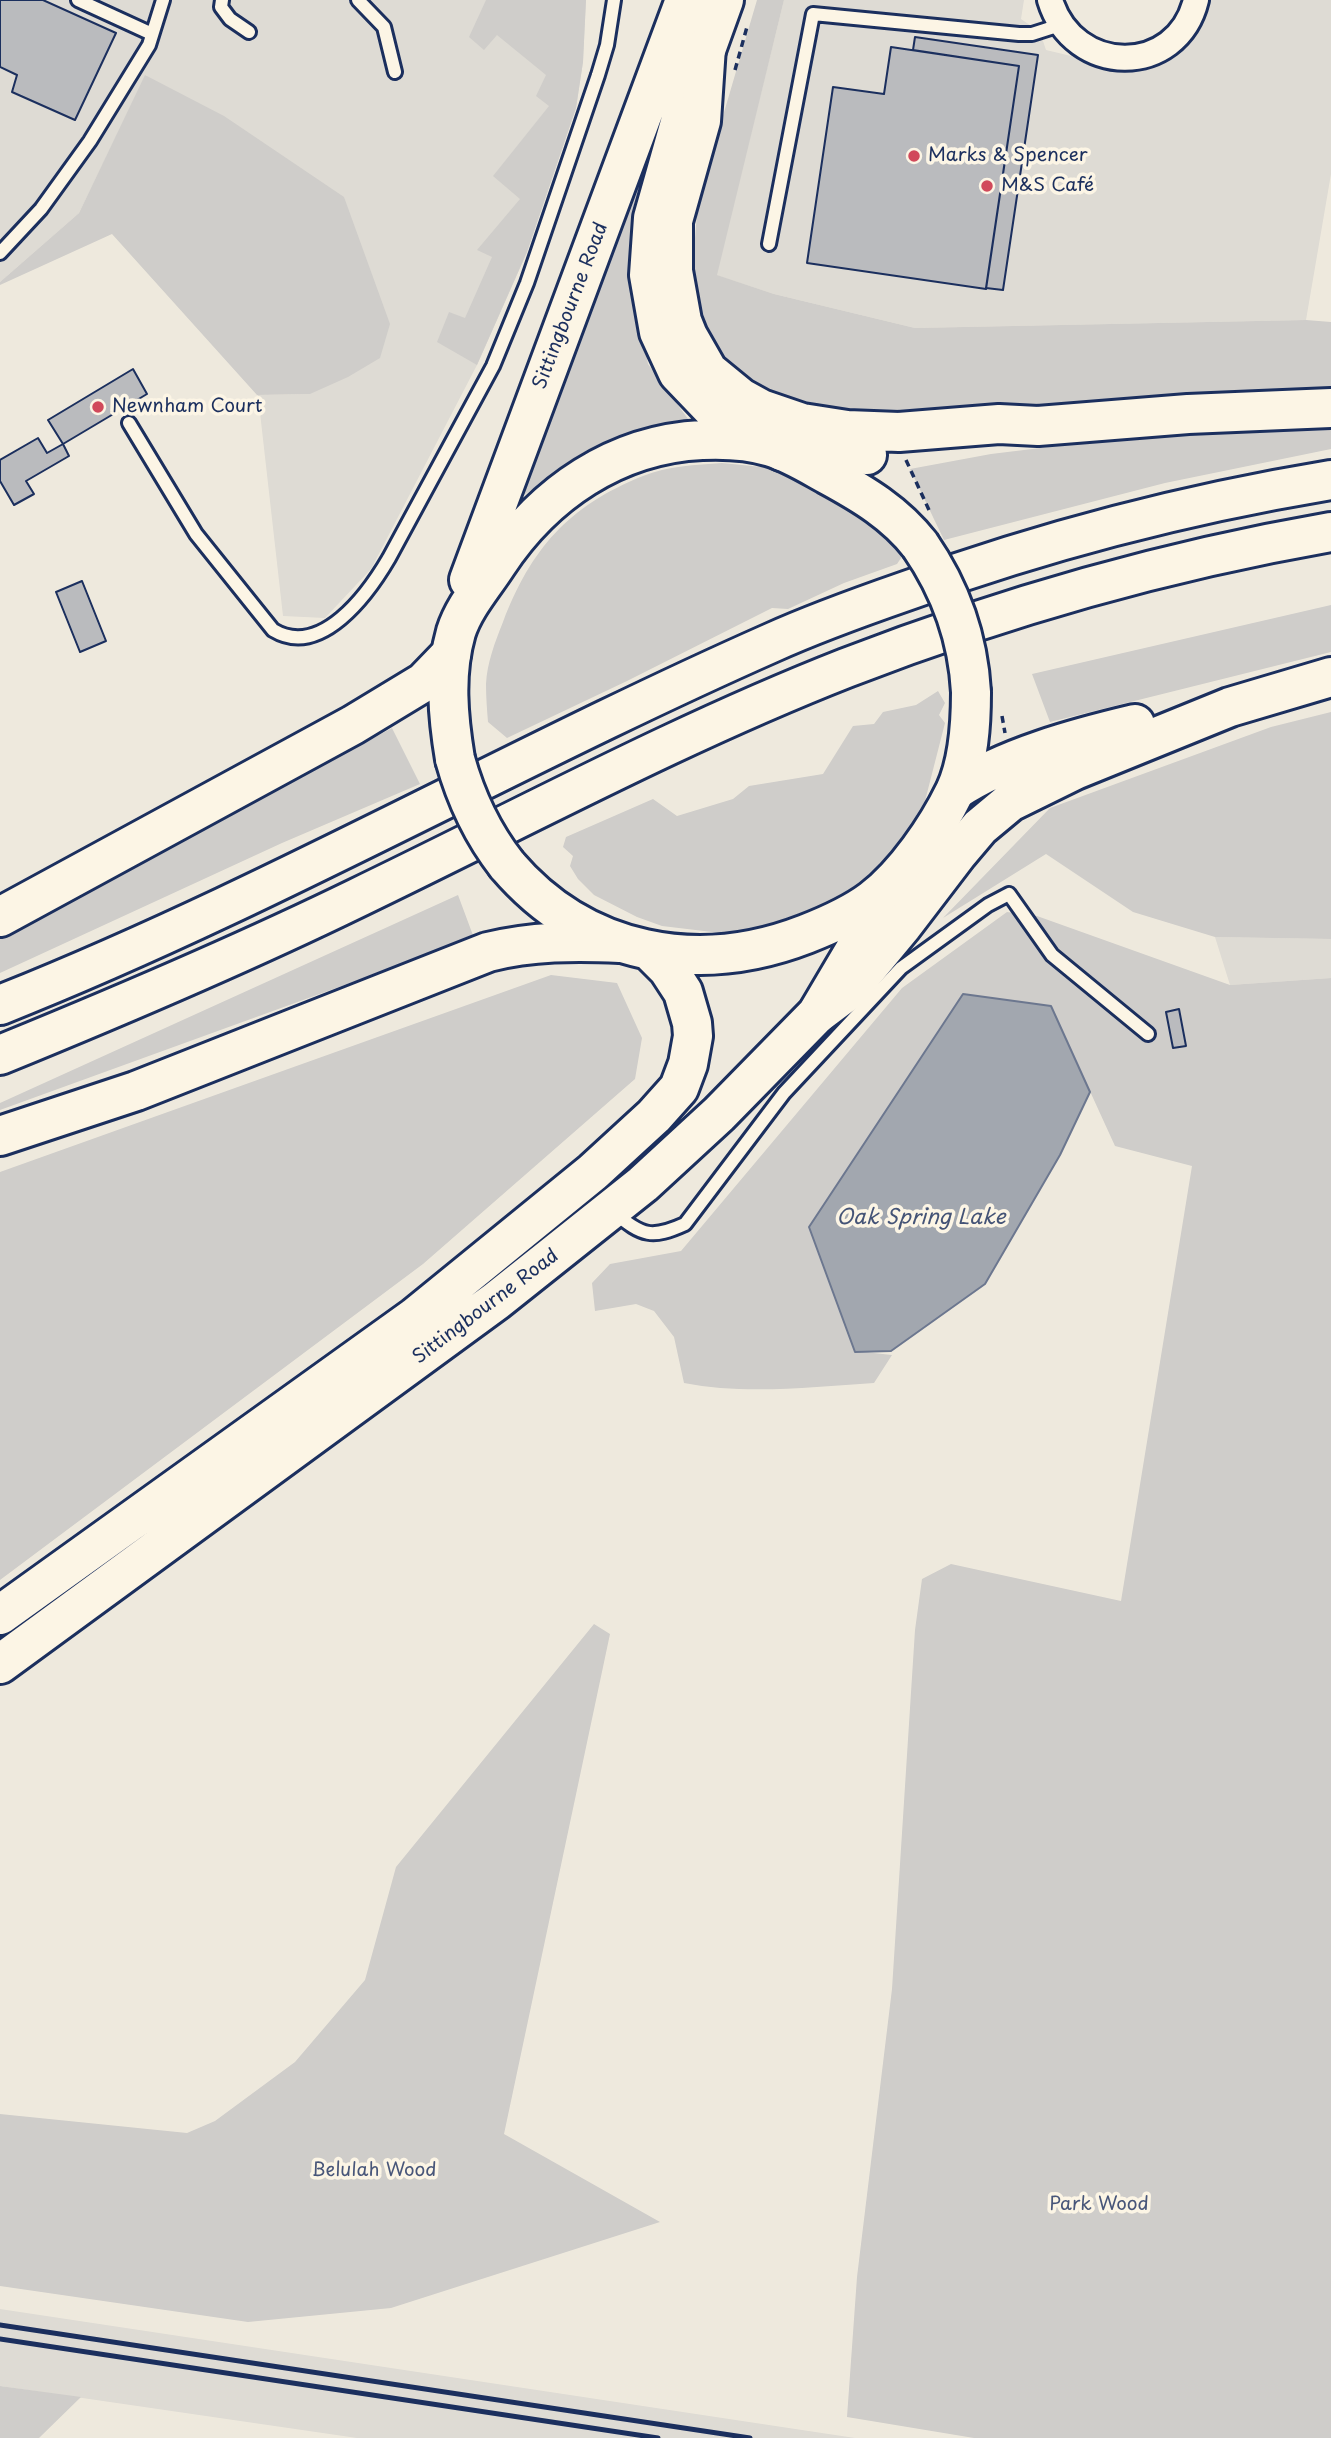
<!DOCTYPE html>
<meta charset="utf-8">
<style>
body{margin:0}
canvas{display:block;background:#eee9dd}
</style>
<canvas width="1331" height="2438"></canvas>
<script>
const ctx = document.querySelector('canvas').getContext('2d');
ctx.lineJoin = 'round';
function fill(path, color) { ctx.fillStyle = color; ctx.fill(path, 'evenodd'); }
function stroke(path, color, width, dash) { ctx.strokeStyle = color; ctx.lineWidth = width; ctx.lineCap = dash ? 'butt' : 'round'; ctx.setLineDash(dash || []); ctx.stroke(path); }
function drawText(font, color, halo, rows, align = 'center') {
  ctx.font = font + ' "Playpen Sans",sans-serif'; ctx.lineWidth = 7; ctx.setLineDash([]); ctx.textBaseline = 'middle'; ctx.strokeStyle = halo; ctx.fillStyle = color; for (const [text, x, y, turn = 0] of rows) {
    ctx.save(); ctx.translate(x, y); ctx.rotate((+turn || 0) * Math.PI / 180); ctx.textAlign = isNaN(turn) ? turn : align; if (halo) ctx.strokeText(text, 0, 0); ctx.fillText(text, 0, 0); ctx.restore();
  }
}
const built = new Path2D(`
 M 0,0 L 586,0 L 583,62 L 576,108 L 527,252 L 477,365 L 371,569 L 325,618 L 283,616 L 258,395 L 310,394 L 146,75 L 79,213 L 0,282 Z
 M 784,0 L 1024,0 L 1021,19 L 1040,32 L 1046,50 L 1092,61 L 1189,38 L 1207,13 L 1209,0 L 1331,0 L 1331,174 L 1306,320 L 915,328 L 774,294 L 716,275 Z
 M 1215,937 L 1331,939 L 1331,978 L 1230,985 Z
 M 0,2309 L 855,2438 L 357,2438 L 0,2386 Z`);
const green = new Path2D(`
 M 486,0 L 586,0 L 583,62 L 576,108 L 527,252 L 477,365 L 437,342 L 449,312 L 465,318 L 492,257 L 477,250 L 520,199 L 493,176 L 549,106 L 536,96 L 546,75 L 497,35 L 484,50 L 469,37 Z
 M 757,0 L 784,0 L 717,275 L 774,294 L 915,328 L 1306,320 L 1331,322 L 1331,396 L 952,418 L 841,414 L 790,401 L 749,383 L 721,357 L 704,328 L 692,276 L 698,201 Z
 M 145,75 L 224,116 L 344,197 L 390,324 L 380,358 L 348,377 L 310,394 L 257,395 L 112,234 L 0,285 L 0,282 L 79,213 Z
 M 651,134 L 659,136 L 630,258 L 648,364 L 691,423 L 645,430 L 586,451 L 520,498 Z
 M 1331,430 L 1331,449 L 1165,483 L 944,540 L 910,469 L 991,454 L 1164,433 Z
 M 722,463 L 762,467 L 802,478 L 872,520 L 903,555 L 897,564 L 844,583 L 788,609 L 772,608 L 627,681 L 507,738 L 488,722 C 487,710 486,697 486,684 C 487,663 495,642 503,622 C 531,549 568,506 643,476 C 667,466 696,465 722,463 Z
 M 1331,605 L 1331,652 L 1050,722 L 1032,674 Z
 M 938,691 L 945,703 L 939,715 L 945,723 L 925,801 L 892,855 L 851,894 L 799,923 L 729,934 L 662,926 L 637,917 L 594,895 L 578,879 L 570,866 L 573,856 L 563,847 L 566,837 L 653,799 L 677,816 L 733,799 L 749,786 L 823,774 L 853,726 L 874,724 L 883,712 L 916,705 Z
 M 1331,712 L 1331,939 L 1215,937 L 1133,912 L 1046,854 L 943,918 L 1050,808 L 1271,727 Z
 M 392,728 L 420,784 L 282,843 L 0,973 L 0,939 Z
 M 458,895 L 474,938 L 0,1110 L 0,1103 Z
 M 1007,912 L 1037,916 L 1230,985 L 1331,978 L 1331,2438 L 974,2438 L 847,2417 L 857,2277 L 892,1989 L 915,1630 L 922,1579 L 951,1564 L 1121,1601 L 1192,1166 L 1115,1146 L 1051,1006 L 855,1351 L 892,1355 L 874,1383 C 813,1387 744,1395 684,1383 L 674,1337 L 654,1311 L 636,1304 L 595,1311 L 592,1283 L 610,1264 L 681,1251 L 902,988 Z
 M 551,975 L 617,983 L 642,1038 L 635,1079 L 423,1264 L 0,1580 L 0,1172 Z
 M 594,1624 L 610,1634 L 504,2134 L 660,2222 L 391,2308 L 248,2322 L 0,2286 L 0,2114 L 187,2133 L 215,2121 L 295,2062 L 365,1980 L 396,1867 Z
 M 0,2386 L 81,2397 L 39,2438 L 0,2438 Z`);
const water = new Path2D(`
 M 963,994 L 1051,1006 L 1090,1092 L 1060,1155 L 985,1284 L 891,1351 L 855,1352 L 809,1227 Z`);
const building = new Path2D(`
 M 0,0 L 43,0 L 116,33 L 75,120 L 12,92 L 17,75 L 0,67 Z
 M 915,37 L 1038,55 L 1003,290 L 986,288 L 1019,66 L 913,50 Z
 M 891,47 L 1019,66 L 986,289 L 807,263 L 833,87 L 884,94 Z
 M 133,369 L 147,394 L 63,444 L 48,420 Z
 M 38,438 L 47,453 L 63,444 L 69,456 L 26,481 L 34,494 L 14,505 L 0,481 L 0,460 Z
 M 82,581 L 106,641 L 80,652 L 56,592 Z
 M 1179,1009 L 1186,1046 L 1173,1048 L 1166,1012 Z`);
const path = new Path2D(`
 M 735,70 L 747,27
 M 906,460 L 929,510
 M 1002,716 L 1005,733`);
const service = new Path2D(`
 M 78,0 L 152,34
 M 222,0 L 221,7 L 230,19 L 249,32
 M 358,0 L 384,27 L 395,72
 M 769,244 L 813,14 L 1019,34 L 1032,34 L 1060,25
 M 0,253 L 41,209 L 90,141 L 149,45 L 163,0
 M 129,423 L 196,534 L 273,630 C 321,659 368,594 389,558 L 493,366 L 527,283 L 598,75 L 607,45 L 614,0
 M 615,1213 C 642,1236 652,1239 685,1224 L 784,1093 L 901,968 L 988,905 L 1009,894 L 1052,955 L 1148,1034`);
const minor = new Path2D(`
 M 1050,0 C 1073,76 1177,78 1196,0`);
const trunk = new Path2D(`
 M 724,0 L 681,119 L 653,218 L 649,275 L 659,332 L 678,373 L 743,441
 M 469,580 L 685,0
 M 455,759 C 448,717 444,674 456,632 C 464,607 482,587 497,564 C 544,493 616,444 702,440 C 725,439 749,440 771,447 C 791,453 810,465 828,475 C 863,494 895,513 920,545
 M 507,865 C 584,955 698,976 806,934 C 829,925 852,915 872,900 C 905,875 937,828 955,791 C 969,761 971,724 971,692
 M 0,1615 L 415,1317 L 593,1172 L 654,1116 L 679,1088 L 688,1064 L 693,1036 L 692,1023 L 683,992 L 668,969 L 650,951
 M 0,1664 L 496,1301 L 643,1184 L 719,1114 L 817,1014 L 898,877`);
const motorway = new Path2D(`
 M 706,47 L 701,121 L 673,221 L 673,271 L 682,321 L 688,336 L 708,371 L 741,398 L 761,409 L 802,423 L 847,430 L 899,432 L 999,424 L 1038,426 L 1188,414 L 1331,408
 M 782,451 L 867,455
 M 956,790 C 1006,757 1076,738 1135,724
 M 0,917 L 353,725 L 424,682 L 451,654
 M 0,1005 C 264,900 511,758 771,643 C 815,623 860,607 906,591 C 1044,541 1186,504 1331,480
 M 817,1014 L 849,990 L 903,925 L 958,853 L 980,827 L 1010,802 L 1075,770 L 1230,707 L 1331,677
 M 0,1055 C 120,1006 240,955 357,898 C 519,820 678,734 846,668 C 1004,607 1164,561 1331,532
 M 0,1136 L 136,1091 L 488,952 C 532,941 575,941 620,943`);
const rail = new Path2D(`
 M 0,2325 L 750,2438
 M 0,2339 L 658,2438`);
const trunkBridge = new Path2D(`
 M 920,545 C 951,590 968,637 971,692
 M 455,759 C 466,799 482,833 507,865`);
const markers = [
 [914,156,7,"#d1495b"],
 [987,186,7,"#d1495b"],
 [98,407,7,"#d1495b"]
];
const poiNames = [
 ["Marks & Spencer",928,156],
 ["M&S Café",1001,186],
 ["Newnham Court",112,407]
];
const streetNames = [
 ["Sittingbourne Road",571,306,-69],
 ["Sittingbourne Road",486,1307,-37]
];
const parkNames = [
 ["Belulah Wood",374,2171],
 ["Park Wood",1099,2205]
];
const waterNames = [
 ["Oak Spring Lake",921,1218]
];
fill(built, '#dedbd4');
fill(green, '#cfcdca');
fill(water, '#a2a7af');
stroke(water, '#6c778f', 2);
fill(building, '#babbbe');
stroke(building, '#1b2f5e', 2);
stroke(service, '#1b2f5e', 18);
stroke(minor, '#1b2f5e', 30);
stroke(trunk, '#1b2f5e', 44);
stroke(motorway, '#1b2f5e', 44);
stroke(path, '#1b2f5e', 3.5, [7, 5]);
stroke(service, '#fcf5e5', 12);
stroke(minor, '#fcf5e5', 24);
stroke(trunk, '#fcf5e5', 38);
stroke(motorway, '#fcf5e5', 38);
stroke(rail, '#1b2f5e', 5);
stroke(trunkBridge, '#1b2f5e', 44, []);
stroke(trunkBridge, '#fcf5e5', 38);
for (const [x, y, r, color] of markers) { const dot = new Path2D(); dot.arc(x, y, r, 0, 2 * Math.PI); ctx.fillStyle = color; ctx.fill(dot); stroke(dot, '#fcf5e5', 2.5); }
drawText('19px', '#1b2f5e', '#fcf5e5', poiNames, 'left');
drawText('19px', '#1b2f5e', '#fcf5e5', streetNames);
drawText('19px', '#485679', '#fcf5e5', parkNames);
drawText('italic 21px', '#445376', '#fcf5e5', waterNames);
</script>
